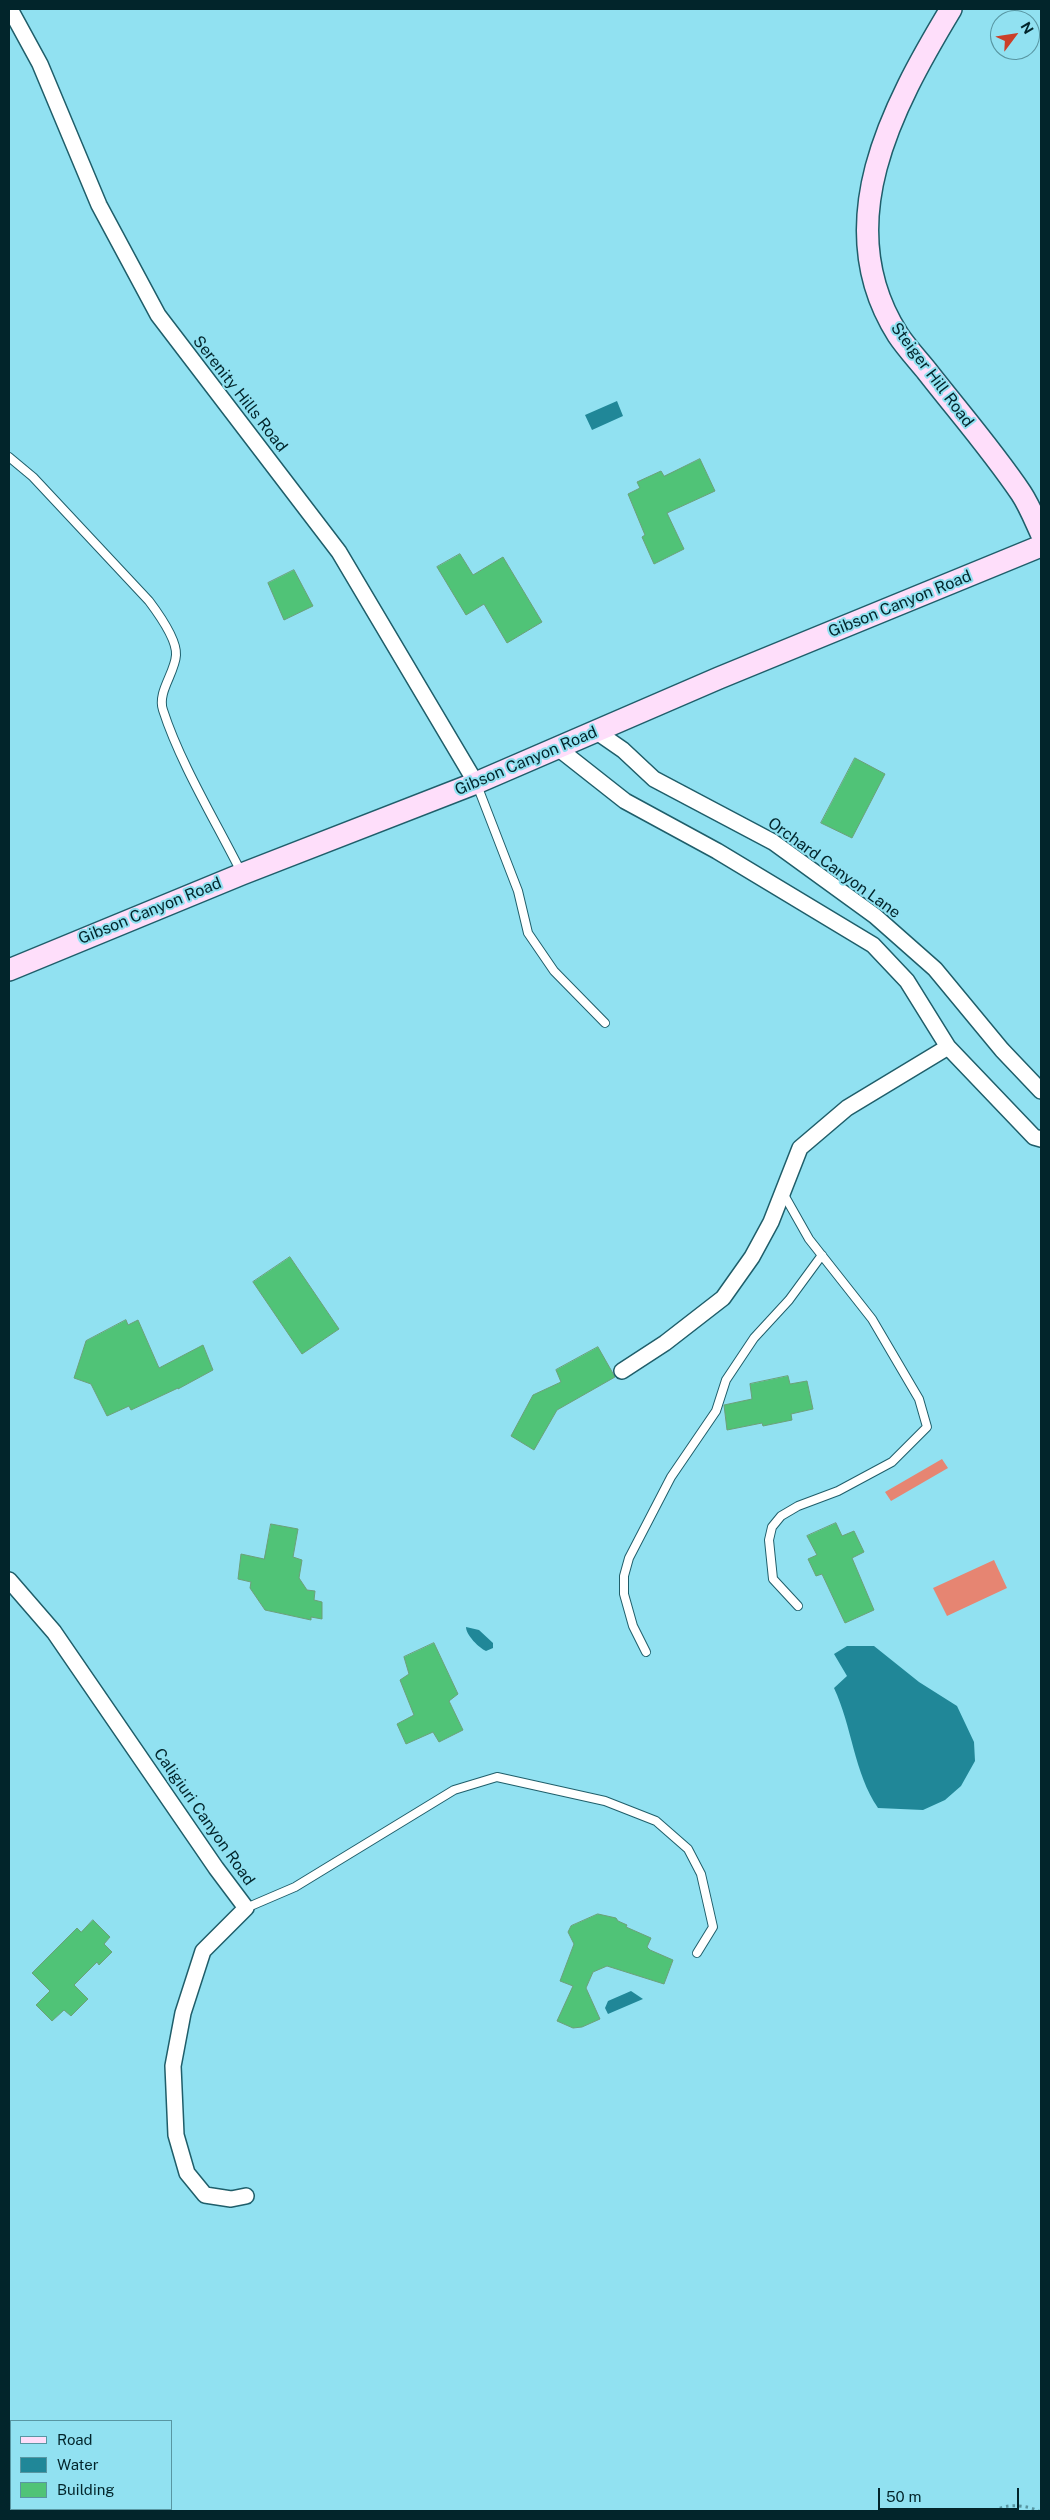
<!DOCTYPE html>
<style>
body{margin:0}
#map{position:relative;width:1050px;height:2520px;overflow:hidden;background:#91e1f1;font-family:"Public Sans",sans-serif}
canvas{display:block}
.frame{position:absolute;inset:0;border:10px solid #02252b;pointer-events:none}
.legend{position:absolute;left:10px;top:2420px;width:162px;height:90px;box-sizing:border-box;background:#91e1f1;border:1px solid #5896a2;margin:0;padding:6px 9px;list-style:none;font-size:15px;color:#02252b}
.legend li{display:flex;align-items:center;gap:10px;height:25px}
.legend b{width:25px;border:1px solid #5896a2}
.north{position:absolute;left:990px;top:10px;width:50px;height:50px;box-sizing:border-box;background:#91e1f1;border:1px solid #5896a2;border-radius:50%;rotate:59deg;font-size:14px;font-weight:700;line-height:20px;text-align:center;color:#02252b}
.north::after{content:'';display:block;margin:auto;width:18px;height:22px;background:#cb3f29;clip-path:polygon(50% 0,100% 100%,50% 72%,0 100%)}
.scale{position:absolute;left:878px;top:2488px;width:141px;height:22px;box-sizing:border-box;border:2px solid #02252b;border-top:0;padding-left:6px;font-size:15px;line-height:18px;white-space:nowrap;color:#02252b;-webkit-text-stroke:4px #91e1f1;paint-order:stroke}
</style>
<div id="map">
<canvas width="1050" height="2520"></canvas>
<div class="frame"></div>
<ul class="legend">
<li><b style="height:6px;background:#fedefa"></b>Road</li>
<li><b style="height:14px;background:#208798"></b>Water</li>
<li><b style="height:14px;background:#50c377"></b>Building</li>
</ul>
<div class="north">N</div>
<div class="scale">50 m</div>
</div>
<script>
const ctx = document.querySelector('canvas').getContext('2d');
ctx.lineJoin = 'round';
function fill(path, color) { ctx.fillStyle = color; ctx.fill(path, 'evenodd'); }
function stroke(path, color, width, dash) { ctx.strokeStyle = color; ctx.lineWidth = width; ctx.lineCap = dash ? 'butt' : 'round'; ctx.setLineDash(dash || []); ctx.stroke(path); }
function drawText(font, color, halo, rows, align = 'center') {
  ctx.font = font + ' "Public Sans",sans-serif'; ctx.lineWidth = 4; ctx.setLineDash([]); ctx.textBaseline = 'middle'; ctx.strokeStyle = halo; ctx.fillStyle = color; for (const [text, x, y, turn = 0] of rows) {
    ctx.save(); ctx.translate(x, y); ctx.rotate((+turn || 0) * Math.PI / 180); ctx.textAlign = isNaN(turn) ? turn : align; if (halo) ctx.strokeText(text, 0, 0); ctx.fillText(text, 0, 0); ctx.restore();
  }
}
const green = new Path2D(`
 M 942,1459 L 948,1468 L 891,1501 L 885,1492 Z
 M 994,1560 L 1007,1588 L 947,1616 L 933,1588 Z`);
const water = new Path2D(`
 M 617,401 L 623,416 L 592,430 L 585,415 Z
 M 466,1627 L 479,1630 L 493,1643 L 493,1648 L 486,1651 C 479,1648 466,1635 466,1627 Z
 M 847,1646 L 874,1646 L 919,1682 L 957,1706 L 974,1742 L 975,1761 L 961,1786 L 945,1800 L 923,1810 L 878,1808 C 854,1773 852,1726 834,1688 L 847,1676 L 834,1654 Z
 M 631,1991 L 643,1999 L 608,2014 L 605,2008 L 608,2001 Z`);
const building = new Path2D(`
 M 700,459 L 715,491 L 667,513 L 684,549 L 654,564 L 642,537 L 645,535 L 628,494 L 640,488 L 637,482 L 661,471 L 664,476 Z
 M 460,554 L 473,575 L 503,557 L 542,622 L 507,643 L 484,604 L 466,615 L 437,567 Z
 M 294,570 L 313,606 L 284,620 L 268,583 Z
 M 855,758 L 885,774 L 852,838 L 821,823 Z
 M 290,1257 L 339,1329 L 302,1354 L 253,1282 Z
 M 126,1320 L 128,1325 L 138,1320 L 159,1368 L 203,1345 L 213,1370 L 178,1389 L 178,1388 L 131,1410 L 129,1406 L 107,1416 L 91,1384 L 74,1378 L 86,1341 Z
 M 598,1347 L 615,1377 L 557,1410 L 534,1450 L 511,1436 L 533,1395 L 561,1382 L 556,1370 Z
 M 788,1376 L 790,1384 L 807,1381 L 813,1409 L 791,1414 L 792,1420 L 763,1426 L 762,1423 L 727,1430 L 724,1405 L 752,1399 L 750,1384 Z
 M 836,1523 L 842,1536 L 854,1531 L 864,1552 L 852,1558 L 874,1610 L 845,1623 L 822,1574 L 816,1576 L 808,1559 L 817,1555 L 807,1536 Z
 M 271,1524 L 298,1529 L 293,1557 L 302,1560 L 299,1578 L 307,1590 L 315,1591 L 314,1600 L 322,1602 L 322,1619 L 311,1617 L 311,1620 L 265,1610 L 250,1588 L 251,1582 L 238,1579 L 241,1554 L 264,1559 Z
 M 434,1643 L 458,1694 L 449,1701 L 463,1730 L 439,1742 L 433,1732 L 406,1744 L 397,1724 L 414,1715 L 400,1680 L 409,1674 L 404,1657 Z
 M 598,1914 L 616,1918 L 618,1921 L 627,1925 L 626,1927 L 651,1938 L 647,1947 L 650,1950 L 673,1960 L 664,1984 L 607,1966 L 593,1972 L 586,1988 L 600,2019 L 582,2027 L 573,2028 L 557,2021 L 573,1986 L 560,1981 L 574,1944 L 568,1932 L 571,1926 Z
 M 93,1920 L 110,1937 L 104,1944 L 112,1952 L 99,1965 L 97,1962 L 74,1985 L 88,1999 L 71,2016 L 64,2010 L 52,2021 L 36,2005 L 50,1991 L 32,1973 L 77,1928 L 81,1932 Z`);
const path = new Path2D(`
 M 994,2511 C 1006,2503 1026,2505 1039,2511`);
const lane = new Path2D(`
 M 9,457 L 33,477 L 149,601 C 158,613 177,640 176,655 C 175,673 157,692 163,710 C 180,763 216,822 241,872
 M 477,785 L 518,891 L 528,933 L 554,971 L 605,1023
 M 783,1193 L 809,1239 L 872,1319 L 919,1399 L 927,1427 L 892,1462 L 838,1491 L 798,1506 L 781,1516 L 772,1527 L 769,1540 L 773,1579 L 798,1606
 M 646,1652 L 633,1626 L 624,1594 L 624,1576 L 629,1558 L 671,1477 L 716,1411 L 726,1380 L 754,1338 L 789,1300 L 822,1255
 M 246,1908 L 295,1887 L 454,1790 L 497,1777 L 605,1801 L 656,1821 L 688,1849 L 701,1874 L 713,1927 L 697,1953`);
const street = new Path2D(`
 M 10,9 L 40,64 L 99,205 L 158,315 L 339,552 L 476,783
 M 597,732 L 623,750 L 654,779 L 773,842 L 875,916 L 935,969 L 1002,1050 L 1041,1091
 M 559,749 L 625,801 L 717,851 L 873,945 L 907,981 L 948,1047 L 1034,1137 L 1041,1139
 M 622,1371 L 665,1343 L 723,1298 L 752,1257 L 771,1222 L 800,1148 L 847,1108 L 948,1047
 M 9,1580 L 54,1632 L 216,1868 L 246,1908 L 203,1951 L 183,2013 L 173,2066 L 176,2135 L 187,2173 L 205,2195 L 231,2199 L 246,2196`);
const secondary = new Path2D(`
 M 951,9 C 892,107 828,225 898,335 C 906,347 917,359 926,370 C 958,411 992,450 1021,493 C 1029,505 1035,520 1041,533
 M 9,970 L 242,874 L 476,783 L 719,678 L 1041,546`);
const streetNames = [
 ["Steiger Hill Road",932,375,53],
 ["Serenity Hills Road",240,394,52],
 ["Gibson Canyon Road",900,604,-22],
 ["Gibson Canyon Road",526,761,-23],
 ["Orchard Canyon Lane",834,868,36],
 ["Gibson Canyon Road",150,911,-22],
 ["Caligiuri Canyon Road",204,1817,55]
];
fill(green, '#e68572');
fill(water, '#208798');
fill(building, '#50c377');
stroke(building, '#6ba079', 1);
stroke(lane, '#1f5e6a', 10);
stroke(street, '#1f5e6a', 18);
stroke(secondary, '#1f5e6a', 24);
stroke(path, '#5795a1', 3, [2.5, 4]);
stroke(lane, '#fff', 8);
stroke(street, '#fff', 15);
stroke(secondary, '#fedefa', 21);
drawText('16px', '#02252b', '#91e1f1', streetNames);
</script>
